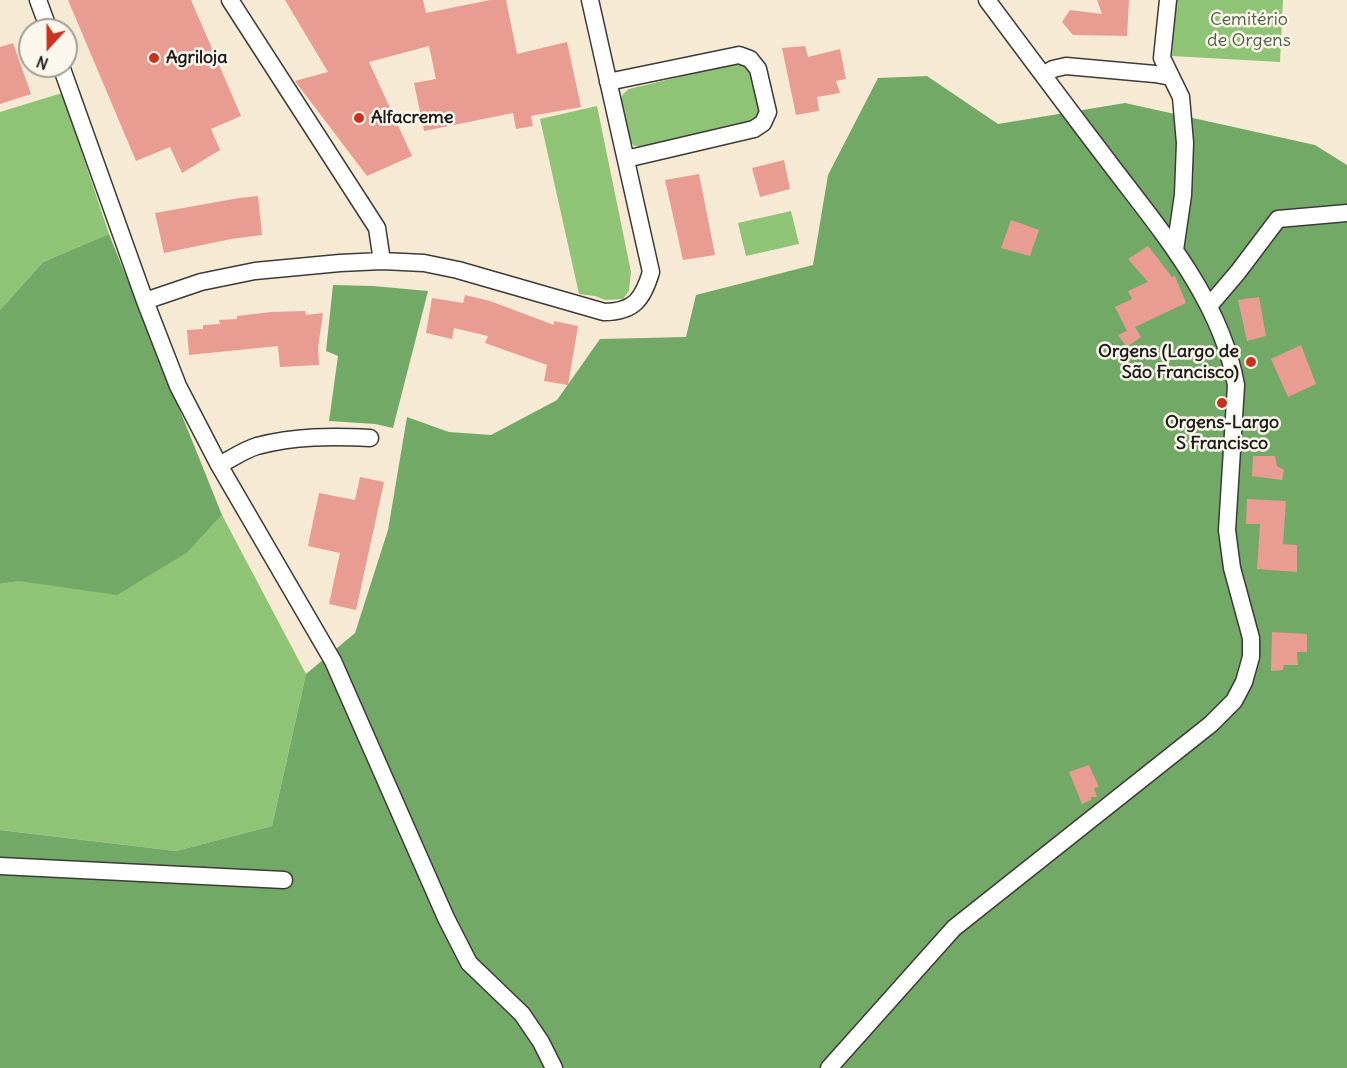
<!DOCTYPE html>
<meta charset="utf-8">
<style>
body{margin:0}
#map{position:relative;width:1347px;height:1068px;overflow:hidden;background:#f6ead4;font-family:Delius,sans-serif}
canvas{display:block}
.north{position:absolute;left:18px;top:18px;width:60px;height:60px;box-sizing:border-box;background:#fbf7ec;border:2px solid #a29f99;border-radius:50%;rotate:201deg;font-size:16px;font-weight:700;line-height:24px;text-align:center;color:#1c1c1c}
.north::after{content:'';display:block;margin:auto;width:21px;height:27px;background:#c8321e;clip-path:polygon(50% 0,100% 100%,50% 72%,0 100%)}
</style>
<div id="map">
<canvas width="1347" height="1068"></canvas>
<div class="north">N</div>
</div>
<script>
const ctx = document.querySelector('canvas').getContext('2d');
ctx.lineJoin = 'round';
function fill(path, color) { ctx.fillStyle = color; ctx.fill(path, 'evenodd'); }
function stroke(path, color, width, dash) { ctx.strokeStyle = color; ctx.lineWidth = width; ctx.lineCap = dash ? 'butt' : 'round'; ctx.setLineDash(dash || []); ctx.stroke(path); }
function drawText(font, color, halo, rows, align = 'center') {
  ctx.font = font + ' Delius,sans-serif'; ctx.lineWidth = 5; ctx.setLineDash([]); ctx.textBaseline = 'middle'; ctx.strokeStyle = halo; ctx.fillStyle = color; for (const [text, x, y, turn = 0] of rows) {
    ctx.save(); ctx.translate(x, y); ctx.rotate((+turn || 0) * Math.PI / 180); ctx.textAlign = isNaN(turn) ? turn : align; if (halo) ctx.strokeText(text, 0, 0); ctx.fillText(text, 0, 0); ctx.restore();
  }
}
const green = new Path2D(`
 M 1175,0 L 1283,0 L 1280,62 L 1172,56 Z
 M 737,63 L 747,64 C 754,74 760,99 760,111 C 760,116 756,119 753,123 L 641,148 L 633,145 L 629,139 L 620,101 L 623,94 L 629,89 Z
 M 62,93 L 109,234 L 43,262 L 0,310 L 0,112 Z
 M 597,106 L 631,272 L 629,291 L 623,299 L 605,300 L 595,296 L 579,294 L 540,119 Z
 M 791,211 L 799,244 L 746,256 L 738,223 Z
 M 222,515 L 306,674 L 272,826 L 176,851 L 0,830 L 0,584 L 188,552 Z`);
const forest = new Path2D(`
 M 927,76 L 998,124 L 1125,103 L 1315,145 L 1347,165 L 1347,1068 L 0,1068 L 0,830 L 176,851 L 272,826 L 306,674 L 355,633 L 388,530 L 407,417 L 449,432 L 491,435 L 557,400 L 600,339 L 686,337 L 696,295 L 813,265 L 828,175 L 878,78 Z
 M 109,234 L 222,515 L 188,552 L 117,595 L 19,581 L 0,584 L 0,310 L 43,262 Z
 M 333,285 L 373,286 L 428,291 L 393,428 L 375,424 L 329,421 L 338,356 L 326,351 Z`);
const building = new Path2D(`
 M 68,0 L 191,0 L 241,116 L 211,129 L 220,150 L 182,173 L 170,147 L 136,161 Z
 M 285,0 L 423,0 L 426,13 L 490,0 L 506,0 L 517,54 L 567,42 L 581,107 L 531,116 L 533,126 L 516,129 L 513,113 L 424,131 L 414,83 L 436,79 L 429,46 L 369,62 L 412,156 L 367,176 L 295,81 L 328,72 Z
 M 1097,0 L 1129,0 L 1127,36 L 1073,35 L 1062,22 L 1070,10 L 1102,14 Z
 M 13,43 L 31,94 L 0,104 L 0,47 Z
 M 805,46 L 808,57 L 840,49 L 846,79 L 836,81 L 840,93 L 817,97 L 819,111 L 796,115 L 782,48 Z
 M 784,160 L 790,189 L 760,197 L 752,168 Z
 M 699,174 L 715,255 L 683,260 L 665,180 Z
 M 258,196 L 262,235 L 231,239 L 164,253 L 155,213 L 239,198 Z
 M 1011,220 L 1039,230 L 1030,256 L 1001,248 Z
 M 1148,246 L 1172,277 L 1175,276 L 1186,303 L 1135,327 L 1141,337 L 1127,347 L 1118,335 L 1127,331 L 1115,307 L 1132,299 L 1128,291 L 1148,282 L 1128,259 Z
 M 465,295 L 490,301 L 554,325 L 554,321 L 578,326 L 568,385 L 544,381 L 547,365 L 485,343 L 488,336 L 454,328 L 452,339 L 426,333 L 432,298 L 463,303 Z
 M 1259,297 L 1266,336 L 1247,341 L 1238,300 Z
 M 305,311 L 306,315 L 323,313 L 318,348 L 319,365 L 280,367 L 278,346 L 189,355 L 187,330 L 203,329 L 203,325 L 220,324 L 219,320 L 237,319 L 237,316 L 271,312 Z
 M 1301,345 L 1316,384 L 1288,397 L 1271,359 Z
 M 1253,456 L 1275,456 L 1277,466 L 1284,470 L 1282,480 L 1252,476 Z
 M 360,477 L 384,482 L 356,610 L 329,604 L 340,553 L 308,546 L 319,493 L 355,500 Z
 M 1247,499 L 1286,501 L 1283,544 L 1297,545 L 1297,572 L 1257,569 L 1260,524 L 1246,524 Z
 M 1272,632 L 1307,634 L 1307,652 L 1297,652 L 1298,665 L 1284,665 L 1283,670 L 1271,671 Z
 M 1089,765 L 1099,787 L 1094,788 L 1097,797 L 1091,797 L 1091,800 L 1082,804 L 1069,772 Z`);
const street = new Path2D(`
 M 38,0 L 49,30
 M 230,0 L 377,228 L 382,261
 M 1168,0 L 1162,58 L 1181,97 L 1185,143 L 1183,195 L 1175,250
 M 61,66 L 145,301 L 178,386 L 219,465 L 333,661 L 446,918 L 469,963 L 522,1014 L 541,1042 L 554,1068
 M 1044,75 L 1053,69 L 1066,66 L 1155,74 L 1171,77
 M 608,82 L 739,55 L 750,59 L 758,69 L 768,112 L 763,123 L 754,129 L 626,159
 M 145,301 L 201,282 L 255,271 L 340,263 L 382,261 L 424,263 L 458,270 L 604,312 C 634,312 643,299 651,272 L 590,0
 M 1209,306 L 1238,272 L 1278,219 L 1347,213
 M 219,465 C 231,459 244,450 257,446 C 295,436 332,436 370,438
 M 0,866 L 284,880
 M 829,1068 L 954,928 L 1211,724 L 1234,701 L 1244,682 L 1251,657 L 1251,638 L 1232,568 L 1227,530 L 1236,385 C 1221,300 1161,231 1111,165 C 1069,110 1028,55 987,0`);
const markers = [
 [154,58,6,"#c8321e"],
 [359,118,6,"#c8321e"],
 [1251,362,6,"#c8321e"],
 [1222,403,6,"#c8321e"]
];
const parkNames = [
 ["Cemitério",1249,20],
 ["de Orgens",1249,41]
];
const poiNames = [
 ["Agriloja",166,58],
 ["Alfacreme",371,118],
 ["Orgens (Largo de",1239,352,"right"],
 ["São Francisco)",1239,373,"right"],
 ["Orgens-Largo",1222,423,"center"],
 ["S Francisco",1222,444,"center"]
];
fill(green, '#8fc375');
fill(forest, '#73a966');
fill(building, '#e99c91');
stroke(street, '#3d3b38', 19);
stroke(street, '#fff', 16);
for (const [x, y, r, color] of markers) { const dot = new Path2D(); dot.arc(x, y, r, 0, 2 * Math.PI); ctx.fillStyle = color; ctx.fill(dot); stroke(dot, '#fbf7ec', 2); }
drawText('18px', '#4a5f40', '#fbf7ec', parkNames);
drawText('bold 18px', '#1c1c1c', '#fbf7ec', poiNames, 'left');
</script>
